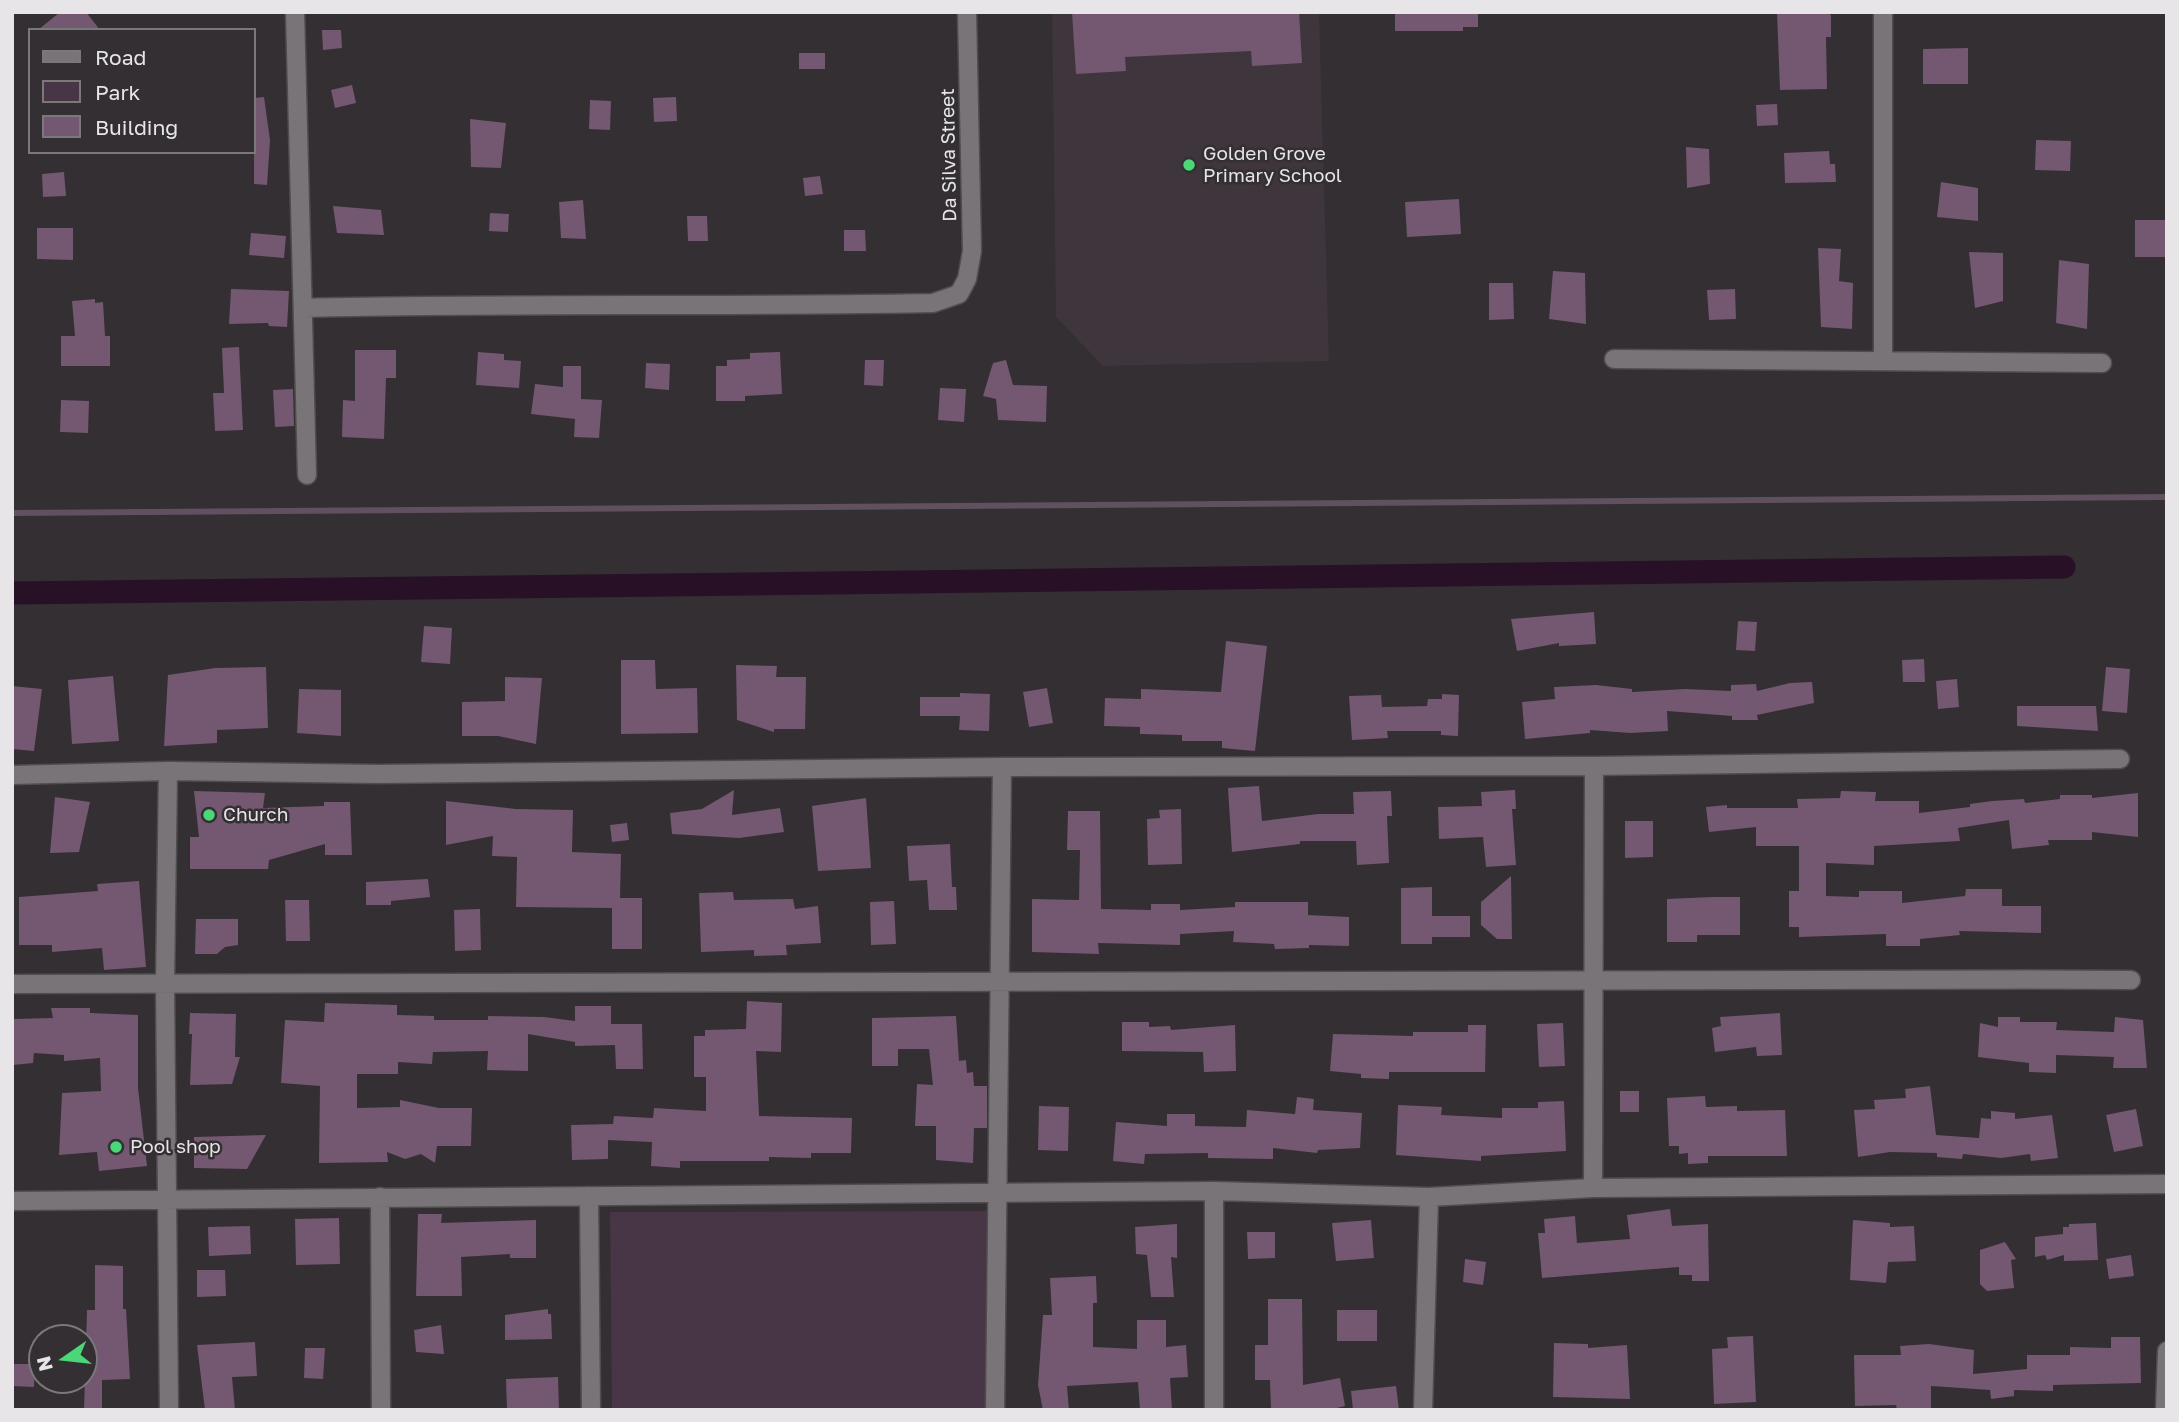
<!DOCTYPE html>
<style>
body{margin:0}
#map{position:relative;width:2179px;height:1422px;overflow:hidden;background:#332f32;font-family:"Golos Text",sans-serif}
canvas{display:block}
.frame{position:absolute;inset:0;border:14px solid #e7e5e7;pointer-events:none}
.legend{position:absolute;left:28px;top:28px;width:228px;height:126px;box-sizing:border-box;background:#332f32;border:2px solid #7b787a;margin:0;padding:9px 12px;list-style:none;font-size:21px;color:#e7e5e7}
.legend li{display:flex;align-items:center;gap:14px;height:35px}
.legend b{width:35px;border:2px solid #7b787a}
.north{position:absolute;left:28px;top:1324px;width:70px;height:70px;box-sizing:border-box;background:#332f32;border:2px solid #7b787a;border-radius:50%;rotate:256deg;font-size:19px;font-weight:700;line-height:28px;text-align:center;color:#e7e5e7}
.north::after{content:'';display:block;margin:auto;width:24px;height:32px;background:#49d778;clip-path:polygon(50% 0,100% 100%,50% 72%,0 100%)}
</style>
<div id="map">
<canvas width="2179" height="1422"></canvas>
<div class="frame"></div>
<ul class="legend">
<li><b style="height:9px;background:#787478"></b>Road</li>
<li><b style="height:19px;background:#483545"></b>Park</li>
<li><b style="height:19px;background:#745771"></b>Building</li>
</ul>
<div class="north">N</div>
</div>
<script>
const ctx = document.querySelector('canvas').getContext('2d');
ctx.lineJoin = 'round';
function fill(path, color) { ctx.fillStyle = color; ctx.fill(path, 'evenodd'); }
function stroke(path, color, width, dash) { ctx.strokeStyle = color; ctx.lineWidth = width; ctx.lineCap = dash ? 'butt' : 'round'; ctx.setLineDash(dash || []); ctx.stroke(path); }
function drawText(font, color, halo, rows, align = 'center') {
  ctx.font = font + ' "Golos Text",sans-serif'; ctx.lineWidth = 5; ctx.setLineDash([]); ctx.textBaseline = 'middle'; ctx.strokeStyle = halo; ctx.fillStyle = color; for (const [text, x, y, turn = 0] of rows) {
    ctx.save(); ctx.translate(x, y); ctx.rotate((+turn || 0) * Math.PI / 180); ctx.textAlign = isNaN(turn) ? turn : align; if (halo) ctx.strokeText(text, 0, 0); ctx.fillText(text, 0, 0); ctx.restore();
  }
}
const built = new Path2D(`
 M 1052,12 L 1319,12 L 1329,361 L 1103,366 L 1056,317 Z`);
const green = new Path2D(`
 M 995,1211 L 997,1410 L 612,1410 L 610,1212 Z`);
const stream = new Path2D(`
 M 12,513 L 2167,497`);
const canal = new Path2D(`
 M 12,593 C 696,583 1380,579 2064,567`);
const building = new Path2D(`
 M 60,12 L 86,12 L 100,30 L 38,30 Z
 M 1072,12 L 1299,12 L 1302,63 L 1252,66 L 1251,51 L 1125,57 L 1126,71 L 1076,74 Z
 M 1478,12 L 1478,27 L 1463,27 L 1463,31 L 1395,31 L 1395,13 Z
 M 1777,12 L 1826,12 L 1831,15 L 1831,37 L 1826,37 L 1827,89 L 1780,90 Z
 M 322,30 L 341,30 L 342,48 L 323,50 Z
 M 1968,48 L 1968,84 L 1923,84 L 1923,49 Z
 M 799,53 L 825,53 L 825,69 L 799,69 Z
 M 352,85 L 356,103 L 335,108 L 331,90 Z
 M 264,97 L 270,140 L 267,185 L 254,184 L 254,98 Z
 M 676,97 L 677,121 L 654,122 L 653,98 Z
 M 590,100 L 611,101 L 610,130 L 589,129 Z
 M 1777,104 L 1778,125 L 1757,126 L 1756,105 Z
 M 470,119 L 506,123 L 501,168 L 471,167 Z
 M 2036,140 L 2071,141 L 2070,171 L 2035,170 Z
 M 1686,147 L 1709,149 L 1710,184 L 1687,188 Z
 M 1829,151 L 1830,164 L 1835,164 L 1836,182 L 1785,183 L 1784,153 Z
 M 64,172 L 66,196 L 43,197 L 42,174 Z
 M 820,176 L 823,194 L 805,196 L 803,178 Z
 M 1941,182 L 1978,188 L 1978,221 L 1937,217 Z
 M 1459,199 L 1461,234 L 1407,237 L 1405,202 Z
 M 583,200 L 586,239 L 561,238 L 559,202 Z
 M 333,206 L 381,210 L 384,235 L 337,233 Z
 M 490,213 L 509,214 L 508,232 L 489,231 Z
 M 687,216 L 707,216 L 708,241 L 688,241 Z
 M 2135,220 L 2167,220 L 2167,257 L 2135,257 Z
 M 37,228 L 73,228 L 73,260 L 37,259 Z
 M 844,230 L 865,230 L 866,251 L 844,251 Z
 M 251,233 L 286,236 L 284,258 L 249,255 Z
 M 1818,248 L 1841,249 L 1839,281 L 1853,283 L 1852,329 L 1821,327 Z
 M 1969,252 L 2003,253 L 2003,301 L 1975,308 Z
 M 2059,260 L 2089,264 L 2087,329 L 2056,323 Z
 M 1553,271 L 1585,273 L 1586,324 L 1549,319 Z
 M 1489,283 L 1513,283 L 1514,319 L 1489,320 Z
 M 231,289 L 289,291 L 287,327 L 269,326 L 268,323 L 229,324 Z
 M 1735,289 L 1736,319 L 1709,320 L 1707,290 Z
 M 95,299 L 95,303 L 103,302 L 105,336 L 110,336 L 110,366 L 61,366 L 61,336 L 75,336 L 72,301 Z
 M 239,347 L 243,430 L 215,431 L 213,393 L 224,393 L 222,348 Z
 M 355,350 L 396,350 L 396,378 L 386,378 L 384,439 L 342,437 L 343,400 L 355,401 Z
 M 478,352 L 504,354 L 504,360 L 521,361 L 519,388 L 476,385 Z
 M 780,352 L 782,394 L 745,396 L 745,401 L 716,401 L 716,366 L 727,366 L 727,360 L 750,359 L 750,353 Z
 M 865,360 L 884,360 L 883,386 L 864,385 Z
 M 1006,360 L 1013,385 L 1047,386 L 1046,422 L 998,420 L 996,399 L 983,396 L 993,363 Z
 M 646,363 L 670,364 L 669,390 L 645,388 Z
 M 563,366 L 581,366 L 581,399 L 602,400 L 599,438 L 574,437 L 575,419 L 531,414 L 535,384 L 563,387 Z
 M 940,388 L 966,389 L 964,422 L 938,420 Z
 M 293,389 L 294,426 L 275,427 L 273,390 Z
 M 61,400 L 89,401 L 88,433 L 60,432 Z
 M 1594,612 L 1596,644 L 1559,646 L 1559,643 L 1517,651 L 1511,619 Z
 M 1738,621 L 1757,622 L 1755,651 L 1736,650 Z
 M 424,626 L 452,628 L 450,664 L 421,662 Z
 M 1226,641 L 1267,646 L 1255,751 L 1222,748 L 1222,741 L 1182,741 L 1182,735 L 1140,734 L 1140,727 L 1104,726 L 1105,698 L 1141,699 L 1141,689 L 1221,692 Z
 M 1924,659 L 1925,682 L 1903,682 L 1902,660 Z
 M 621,660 L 655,660 L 656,689 L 697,688 L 698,733 L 621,734 Z
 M 736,665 L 777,666 L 776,677 L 806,677 L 805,729 L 774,729 L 774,732 L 737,720 Z
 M 266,667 L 268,728 L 217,730 L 217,743 L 164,746 L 168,675 L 215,668 Z
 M 2106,667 L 2130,669 L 2127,713 L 2102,711 Z
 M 113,676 L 119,741 L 72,744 L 68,680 Z
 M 505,677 L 542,678 L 536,744 L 498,736 L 462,736 L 462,702 L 505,701 Z
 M 1957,679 L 1959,707 L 1938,709 L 1936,681 Z
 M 1812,682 L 1814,703 L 1757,715 L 1758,720 L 1732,720 L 1732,716 L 1667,711 L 1668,731 L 1630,733 L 1590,730 L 1590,733 L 1525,739 L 1522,702 L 1555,699 L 1554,687 L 1596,685 L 1632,689 L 1632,692 L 1685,689 L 1731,691 L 1731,685 L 1756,684 L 1757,691 L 1790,683 Z
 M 12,686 L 42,689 L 34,751 L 12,749 Z
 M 1047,688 L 1053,723 L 1029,727 L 1023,692 Z
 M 299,689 L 341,690 L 341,736 L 297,733 Z
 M 960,693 L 990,694 L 989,731 L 959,730 L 960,716 L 920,716 L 920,697 L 960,697 Z
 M 1442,694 L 1459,695 L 1458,736 L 1441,735 L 1441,731 L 1387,731 L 1388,738 L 1352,740 L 1349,696 L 1381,695 L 1382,707 L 1427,706 L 1428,699 L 1442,699 Z
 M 2017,706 L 2096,706 L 2098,731 L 2017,726 Z
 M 1259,786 L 1262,821 L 1318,814 L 1354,814 L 1353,792 L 1391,791 L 1392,816 L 1387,816 L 1389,863 L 1357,865 L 1356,841 L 1300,841 L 1300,844 L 1232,852 L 1228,788 Z
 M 734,790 L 732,815 L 780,808 L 784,832 L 739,838 L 672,834 L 670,813 L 702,809 Z
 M 1515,790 L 1516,809 L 1512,809 L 1516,865 L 1486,867 L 1483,837 L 1439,839 L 1438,807 L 1482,806 L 1481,792 Z
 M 194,791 L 265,793 L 263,808 L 324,806 L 324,802 L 350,802 L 352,855 L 325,855 L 325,844 L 269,860 L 268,869 L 190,869 L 190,837 L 199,837 Z
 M 1841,791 L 1876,792 L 1875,801 L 1919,801 L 1919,813 L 1970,807 L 1970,804 L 1992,801 L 2024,799 L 2025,803 L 2060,799 L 2060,795 L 2092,795 L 2092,798 L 2138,793 L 2138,837 L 2092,832 L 2092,840 L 2048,840 L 2049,845 L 2012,849 L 2009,820 L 1958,828 L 1960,841 L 1874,846 L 1874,865 L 1826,863 L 1826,896 L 1859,897 L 1859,891 L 1902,891 L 1902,903 L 1965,896 L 1966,889 L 2002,889 L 2002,906 L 2041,906 L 2041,933 L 1959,931 L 1960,935 L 1920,939 L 1920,946 L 1886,946 L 1886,934 L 1799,937 L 1799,927 L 1789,927 L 1789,891 L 1799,891 L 1799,846 L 1756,846 L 1756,827 L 1709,832 L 1706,807 L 1727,805 L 1727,808 L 1798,808 L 1797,799 L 1840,798 Z
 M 55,797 L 90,802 L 79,852 L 50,853 Z
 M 866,798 L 871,868 L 818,871 L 812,806 Z
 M 446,801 L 516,809 L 573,810 L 572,852 L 621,854 L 620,898 L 642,898 L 642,949 L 612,949 L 612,908 L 516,907 L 517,857 L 492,856 L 493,836 L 446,845 Z
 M 1181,809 L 1182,864 L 1148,865 L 1147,819 L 1160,818 L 1159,810 Z
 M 1068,811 L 1100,811 L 1101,909 L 1151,910 L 1151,904 L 1180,904 L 1180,910 L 1235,907 L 1235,902 L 1308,902 L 1308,915 L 1349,917 L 1349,946 L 1309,945 L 1309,948 L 1275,949 L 1274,944 L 1233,942 L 1234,931 L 1180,934 L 1180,945 L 1098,943 L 1099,954 L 1032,952 L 1032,899 L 1079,900 L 1080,850 L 1067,850 Z
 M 1625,821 L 1653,821 L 1653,857 L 1625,858 Z
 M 627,823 L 629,840 L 612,842 L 610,825 Z
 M 950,844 L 952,887 L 956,887 L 957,910 L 929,910 L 927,880 L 909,881 L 907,846 Z
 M 1511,876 L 1512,939 L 1497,939 L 1481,925 L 1481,902 Z
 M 428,879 L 430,897 L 391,901 L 391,905 L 366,905 L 366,882 Z
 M 139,881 L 146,967 L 104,970 L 102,948 L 52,952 L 52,945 L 19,945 L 19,897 L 98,891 L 97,884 Z
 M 1432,887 L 1432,916 L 1470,916 L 1470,937 L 1432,937 L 1432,944 L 1401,944 L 1401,888 Z
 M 733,892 L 734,900 L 793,899 L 795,909 L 818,906 L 821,943 L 786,945 L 787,955 L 754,956 L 754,950 L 701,952 L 699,893 Z
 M 1712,897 L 1740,897 L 1740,935 L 1697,935 L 1697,942 L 1667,942 L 1667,899 Z
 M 285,900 L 309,900 L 310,941 L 286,941 Z
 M 894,901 L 896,944 L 871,945 L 870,902 Z
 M 480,909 L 481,950 L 455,951 L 454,910 Z
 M 196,919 L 238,919 L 238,945 L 225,947 L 217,954 L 195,954 Z
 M 747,1001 L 782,1003 L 781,1052 L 756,1051 L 759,1116 L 852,1118 L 851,1153 L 811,1153 L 811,1158 L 769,1157 L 769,1161 L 680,1161 L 680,1168 L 651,1166 L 652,1142 L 608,1140 L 608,1159 L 572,1160 L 571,1125 L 613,1124 L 614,1116 L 653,1118 L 654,1108 L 706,1111 L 706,1077 L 694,1077 L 694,1036 L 705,1036 L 705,1030 L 746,1029 Z
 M 325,1003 L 397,1005 L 397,1015 L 434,1016 L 434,1020 L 488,1020 L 488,1016 L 544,1017 L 575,1021 L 575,1006 L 611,1006 L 611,1024 L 642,1024 L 643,1069 L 616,1069 L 615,1045 L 575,1046 L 575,1042 L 528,1034 L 528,1071 L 487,1070 L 488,1051 L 433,1052 L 432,1064 L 398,1062 L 398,1074 L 357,1074 L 357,1108 L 400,1107 L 400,1100 L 439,1108 L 472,1108 L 471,1146 L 437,1146 L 435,1163 L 421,1154 L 405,1159 L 387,1152 L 388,1162 L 319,1163 L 320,1086 L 281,1083 L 285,1020 L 324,1022 Z
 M 51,1008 L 90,1008 L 90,1013 L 138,1015 L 138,1088 L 147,1166 L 99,1171 L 97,1152 L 59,1155 L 62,1093 L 101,1091 L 100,1058 L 64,1061 L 64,1055 L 34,1053 L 33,1063 L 13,1065 L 12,1019 L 53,1018 Z
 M 190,1013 L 236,1014 L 235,1057 L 240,1057 L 232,1084 L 190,1085 L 192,1034 L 189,1034 Z
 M 1780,1013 L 1782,1055 L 1757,1056 L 1756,1047 L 1715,1052 L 1712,1028 L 1721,1026 L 1720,1017 Z
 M 956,1016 L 959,1061 L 966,1060 L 967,1073 L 973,1072 L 974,1086 L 987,1086 L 987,1128 L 974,1128 L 973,1163 L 936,1160 L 936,1126 L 915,1126 L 917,1084 L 933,1085 L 929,1049 L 898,1049 L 898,1066 L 872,1066 L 872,1018 Z
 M 1998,1017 L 2020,1017 L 2020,1022 L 2057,1022 L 2056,1030 L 2114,1032 L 2115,1017 L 2143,1020 L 2147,1068 L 2113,1068 L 2114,1057 L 2056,1055 L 2056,1073 L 2029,1072 L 2029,1063 L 1978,1057 L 1980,1023 L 1998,1027 Z
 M 1122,1022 L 1149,1022 L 1149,1027 L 1170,1026 L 1171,1030 L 1235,1025 L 1236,1071 L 1204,1072 L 1203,1052 L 1122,1051 Z
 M 1563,1023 L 1565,1066 L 1539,1067 L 1537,1024 Z
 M 1468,1025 L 1486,1025 L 1485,1072 L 1389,1072 L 1389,1079 L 1361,1078 L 1361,1074 L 1330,1071 L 1333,1034 L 1413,1036 L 1413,1032 L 1468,1032 Z
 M 1930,1086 L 1936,1135 L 1979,1138 L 1981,1118 L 1991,1119 L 1991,1111 L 2015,1113 L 2015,1119 L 2052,1115 L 2058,1158 L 2031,1161 L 2030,1154 L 2001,1158 L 1963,1154 L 1962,1159 L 1937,1157 L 1937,1153 L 1890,1152 L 1858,1157 L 1854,1110 L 1875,1109 L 1874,1100 L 1906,1098 L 1905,1089 Z
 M 1620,1091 L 1639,1091 L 1639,1112 L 1620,1112 Z
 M 1705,1096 L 1706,1107 L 1737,1106 L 1737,1111 L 1785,1110 L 1787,1156 L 1708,1156 L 1708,1163 L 1688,1164 L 1688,1153 L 1679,1154 L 1679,1146 L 1669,1146 L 1667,1098 Z
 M 1297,1097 L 1314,1099 L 1313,1110 L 1362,1113 L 1360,1148 L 1318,1150 L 1317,1153 L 1273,1148 L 1273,1159 L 1208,1158 L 1208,1153 L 1145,1154 L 1144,1164 L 1113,1161 L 1116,1122 L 1167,1126 L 1167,1114 L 1195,1114 L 1195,1126 L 1246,1127 L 1247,1110 L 1295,1114 Z
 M 1564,1101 L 1566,1151 L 1481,1156 L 1481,1161 L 1396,1155 L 1398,1105 L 1442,1107 L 1441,1115 L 1502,1118 L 1502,1108 L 1538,1108 L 1538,1102 Z
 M 1039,1106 L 1069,1107 L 1068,1151 L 1038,1150 Z
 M 2136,1109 L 2143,1146 L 2114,1152 L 2106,1115 Z
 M 266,1135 L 247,1169 L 194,1168 L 194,1137 Z
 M 1670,1209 L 1672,1226 L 1708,1224 L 1709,1281 L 1692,1281 L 1692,1275 L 1679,1275 L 1679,1267 L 1542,1278 L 1538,1233 L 1545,1233 L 1544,1219 L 1575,1216 L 1577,1243 L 1630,1239 L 1627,1215 Z
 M 418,1214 L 442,1214 L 441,1223 L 536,1220 L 536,1258 L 510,1258 L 510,1254 L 461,1257 L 462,1296 L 416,1296 Z
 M 339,1218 L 340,1264 L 296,1265 L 295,1219 Z
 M 1371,1220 L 1374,1258 L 1336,1261 L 1332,1223 Z
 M 1853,1220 L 1890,1223 L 1890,1227 L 1914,1226 L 1916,1261 L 1888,1262 L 1886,1283 L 1850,1280 Z
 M 2096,1223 L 2098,1260 L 2064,1261 L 2064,1255 L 2047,1260 L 2045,1255 L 2035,1257 L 2035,1237 L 2063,1234 L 2063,1227 L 2069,1227 L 2069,1224 Z
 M 1177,1224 L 1177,1258 L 1171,1257 L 1174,1297 L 1151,1297 L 1147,1255 L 1136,1254 L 1135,1227 Z
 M 250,1226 L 251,1254 L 209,1256 L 208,1227 Z
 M 1247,1232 L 1275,1232 L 1275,1258 L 1248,1259 Z
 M 2005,1242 L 2016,1259 L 2011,1260 L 2014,1288 L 1987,1291 L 1980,1284 L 1980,1250 Z
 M 2131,1255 L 2134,1276 L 2109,1279 L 2106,1259 Z
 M 1465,1259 L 1486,1262 L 1483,1285 L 1463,1282 Z
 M 95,1265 L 123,1266 L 123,1309 L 126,1309 L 130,1379 L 102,1380 L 102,1410 L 84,1410 L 87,1310 L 95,1310 Z
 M 197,1270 L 225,1270 L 226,1296 L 197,1297 Z
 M 1096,1276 L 1097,1303 L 1093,1303 L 1093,1347 L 1137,1349 L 1137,1320 L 1166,1320 L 1166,1347 L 1186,1345 L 1188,1377 L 1170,1378 L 1172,1410 L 1140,1410 L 1138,1382 L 1067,1386 L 1069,1410 L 1043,1410 L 1038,1385 L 1043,1315 L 1052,1315 L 1050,1278 Z
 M 1268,1299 L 1302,1299 L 1303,1385 L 1340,1378 L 1345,1406 L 1328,1410 L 1271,1410 L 1270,1380 L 1255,1380 L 1255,1345 L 1268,1345 Z
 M 548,1309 L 548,1314 L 551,1314 L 552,1339 L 505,1340 L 505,1315 Z
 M 1337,1310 L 1377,1310 L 1377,1341 L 1337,1341 Z
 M 441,1325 L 444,1354 L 416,1352 L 414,1330 Z
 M 1753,1336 L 1756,1402 L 1714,1404 L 1712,1349 L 1728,1348 L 1727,1337 Z
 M 2111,1337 L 2140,1337 L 2141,1383 L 2053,1385 L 2053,1391 L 2014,1390 L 2014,1396 L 1991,1399 L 1990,1390 L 1931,1386 L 1931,1410 L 1897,1410 L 1896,1405 L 1855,1406 L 1854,1355 L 1901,1355 L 1900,1346 L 1929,1344 L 1974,1350 L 1973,1374 L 2027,1369 L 2027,1355 L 2070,1355 L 2070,1347 L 2111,1348 Z
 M 255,1342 L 257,1376 L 232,1377 L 235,1410 L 205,1410 L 197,1345 Z
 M 1554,1343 L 1588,1344 L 1588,1348 L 1627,1345 L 1630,1399 L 1553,1397 Z
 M 305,1348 L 325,1348 L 323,1379 L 304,1378 Z
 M 12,1364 L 35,1364 L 34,1387 L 12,1386 Z
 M 558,1377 L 559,1410 L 507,1410 L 506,1379 Z
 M 1396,1386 L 1399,1410 L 1353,1410 L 1351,1391 Z`);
const street = new Path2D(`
 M 295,12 L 307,475
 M 305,308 C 514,303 724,307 933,303 L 959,294 L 967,279 L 972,251 L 967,12
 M 1614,359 L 2102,363
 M 1883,361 L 1883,12
 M 168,771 L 165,984 L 169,1410
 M 12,775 L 168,771 L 378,774 L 1002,767 L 1594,766 L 2120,759
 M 12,984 C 719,985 1425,976 2131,980
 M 1593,1188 L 1594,766
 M 1214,1191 L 1214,1410
 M 589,1196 L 591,1410
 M 380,1197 L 381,1410
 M 12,1201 L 1214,1191 L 1429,1197 L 1593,1188 L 2167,1184
 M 995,1410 L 1002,767
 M 1423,1410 L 1429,1197
 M 2165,1410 L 2167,1351`);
const markers = [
 [1189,165,7,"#49d778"],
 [209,815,7,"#49d778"],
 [116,1147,7,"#49d778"]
];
const poiNames = [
 ["Golden Grove",1203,154],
 ["Primary School",1203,176],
 ["Church",223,815],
 ["Pool shop",130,1147]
];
const streetNames = [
 ["Da Silva Street",949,155,-91]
];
fill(built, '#3e353d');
fill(green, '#483545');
stroke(stream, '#615060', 6);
stroke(canal, '#281026', 23);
fill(building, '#745771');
stroke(street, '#504d4f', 21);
stroke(street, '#787478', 18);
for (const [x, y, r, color] of markers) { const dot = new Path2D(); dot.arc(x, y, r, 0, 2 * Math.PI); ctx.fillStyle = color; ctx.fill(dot); stroke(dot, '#332f32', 2.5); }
drawText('19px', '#e7e5e7', '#332f32', poiNames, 'left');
drawText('19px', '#e7e5e7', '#332f32', streetNames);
</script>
